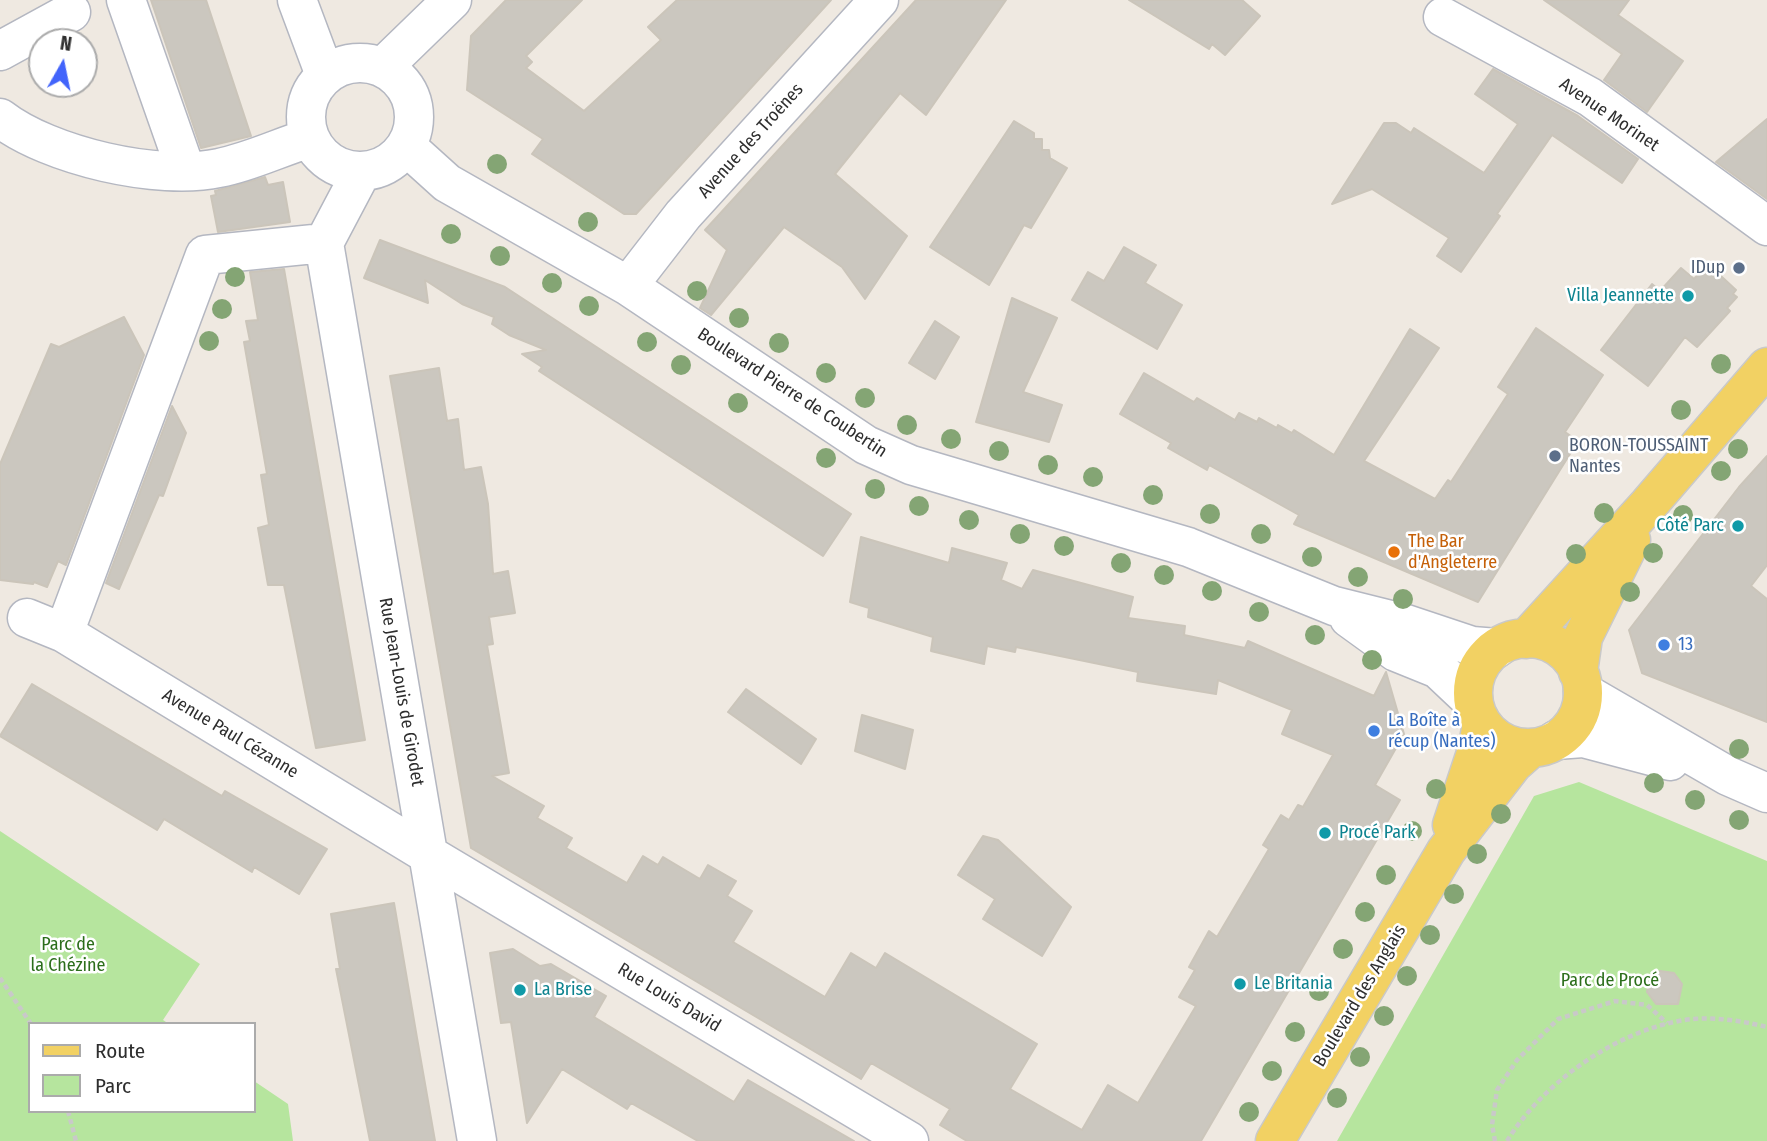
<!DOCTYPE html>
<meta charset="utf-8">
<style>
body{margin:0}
#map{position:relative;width:1767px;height:1141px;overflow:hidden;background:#efe9e1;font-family:"Fira Sans Condensed",sans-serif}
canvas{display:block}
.legend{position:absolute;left:28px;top:1022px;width:228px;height:91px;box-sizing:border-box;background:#fff;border:2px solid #ababab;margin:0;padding:9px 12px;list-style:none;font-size:21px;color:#2e2e2e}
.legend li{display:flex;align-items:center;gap:14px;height:35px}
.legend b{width:35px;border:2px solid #ababab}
.north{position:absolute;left:28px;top:28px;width:70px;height:70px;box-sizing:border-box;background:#fff;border:2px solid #ababab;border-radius:50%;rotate:9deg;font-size:19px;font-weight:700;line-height:28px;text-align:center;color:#2e2e2e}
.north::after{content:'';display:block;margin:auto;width:24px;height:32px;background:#4264fb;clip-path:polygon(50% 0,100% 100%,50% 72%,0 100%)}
</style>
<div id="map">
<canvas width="1767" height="1141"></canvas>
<ul class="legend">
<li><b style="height:9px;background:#f2d163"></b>Route</li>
<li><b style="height:19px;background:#b6e59e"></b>Parc</li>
</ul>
<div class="north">N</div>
</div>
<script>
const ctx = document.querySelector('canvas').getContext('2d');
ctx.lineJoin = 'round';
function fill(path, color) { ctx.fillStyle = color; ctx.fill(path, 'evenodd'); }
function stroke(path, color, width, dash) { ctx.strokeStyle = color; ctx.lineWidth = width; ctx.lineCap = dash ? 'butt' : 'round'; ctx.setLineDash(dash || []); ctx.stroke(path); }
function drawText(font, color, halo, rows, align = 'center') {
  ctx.font = font + ' "Fira Sans Condensed",sans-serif'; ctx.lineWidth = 5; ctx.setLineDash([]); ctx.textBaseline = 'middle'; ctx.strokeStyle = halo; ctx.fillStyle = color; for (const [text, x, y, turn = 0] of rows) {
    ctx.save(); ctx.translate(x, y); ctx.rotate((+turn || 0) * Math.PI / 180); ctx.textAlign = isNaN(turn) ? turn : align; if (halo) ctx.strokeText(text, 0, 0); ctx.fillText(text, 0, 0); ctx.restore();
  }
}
const green = new Path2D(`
 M 1579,782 L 1767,861 L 1767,1141 L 1337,1141 L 1534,796 Z
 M 0,831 L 200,964 L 163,1020 L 169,1024 L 30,1024 L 30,1111 L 254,1111 L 254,1081 L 288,1104 L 293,1141 L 0,1141 Z`);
const building = new Path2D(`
 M 151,0 L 206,0 L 251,136 L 201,148 Z
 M 506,0 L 582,0 L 526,56 L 532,62 L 526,68 L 584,111 L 661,40 L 648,27 L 677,0 L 831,0 L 636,214 L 624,214 L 532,154 L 543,139 L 467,90 L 471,36 Z
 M 916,0 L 1006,0 L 926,115 L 900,93 L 835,174 L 907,236 L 865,299 L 842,267 L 784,227 L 711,315 L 700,308 L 727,250 L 705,230 Z
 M 1129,0 L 1242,0 L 1260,16 L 1225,55 L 1212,44 L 1209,49 Z
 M 1544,0 L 1629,0 L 1618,15 L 1683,61 L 1647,112 L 1604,80 L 1622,54 Z
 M 1493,69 L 1578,116 L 1638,159 L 1622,183 L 1552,135 L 1497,214 L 1500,216 L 1461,272 L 1437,256 L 1449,238 L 1372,189 L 1332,204 L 1384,123 L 1396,123 L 1411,133 L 1414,128 L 1484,173 L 1518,124 L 1475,94 Z
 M 1767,119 L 1767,199 L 1716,162 Z
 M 1014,121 L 1034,133 L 1034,139 L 1042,139 L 1042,150 L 1049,150 L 1050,158 L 1067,168 L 1031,228 L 1024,225 L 989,285 L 930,247 Z
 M 265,177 L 268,185 L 283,182 L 290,222 L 218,232 L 211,196 L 216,195 L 215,191 Z
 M 380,240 L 505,287 L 851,514 L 823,556 L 539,371 L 542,367 L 522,354 L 546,350 L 509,335 L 492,324 L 494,317 L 462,304 L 425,280 L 428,303 L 364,278 Z
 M 1124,247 L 1156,265 L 1145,283 L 1182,305 L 1157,349 L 1072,300 L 1088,272 L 1104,281 Z
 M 1708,264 L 1736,290 L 1733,294 L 1737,297 L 1727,308 L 1730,311 L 1697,347 L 1685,337 L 1648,386 L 1601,350 L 1652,284 L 1660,291 L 1681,268 L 1694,279 Z
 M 284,269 L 365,740 L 316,748 L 284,585 L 268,585 L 258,528 L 269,525 L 261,475 L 267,474 L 244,342 L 250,341 L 246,321 L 258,320 L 250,272 Z
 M 1012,298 L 1057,318 L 1023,392 L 1062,405 L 1049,442 L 976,422 Z
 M 124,317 L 144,355 L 66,565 L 58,561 L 47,587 L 34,582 L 33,584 L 0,580 L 0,464 L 51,344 L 59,347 Z
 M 935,321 L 959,337 L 935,379 L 909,363 Z
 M 1536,328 L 1603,375 L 1565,432 L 1578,441 L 1478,602 L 1294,524 L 1299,515 L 1209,465 L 1207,470 L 1168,448 L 1171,443 L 1120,414 L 1144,373 L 1194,402 L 1197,398 L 1235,420 L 1239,413 L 1257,422 L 1259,418 L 1277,428 L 1278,425 L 1292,433 L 1294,430 L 1334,455 L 1410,329 L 1439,348 L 1364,461 L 1435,499 L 1448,480 L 1451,482 L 1508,394 L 1498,387 Z
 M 439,368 L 447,421 L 458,419 L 464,470 L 481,467 L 488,504 L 493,574 L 508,571 L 515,613 L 489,617 L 493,644 L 487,645 L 509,773 L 492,776 L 544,806 L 537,818 L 572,838 L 566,848 L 627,883 L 643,856 L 658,865 L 663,857 L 700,879 L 708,865 L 736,881 L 727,896 L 752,911 L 733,942 L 825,997 L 851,953 L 876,968 L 885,953 L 1037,1044 L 1010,1089 L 1082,1130 L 1108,1085 L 1138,1103 L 1196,1006 L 1179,997 L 1195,970 L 1189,967 L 1209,931 L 1217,937 L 1269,849 L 1263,845 L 1281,815 L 1289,820 L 1298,805 L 1303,807 L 1333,755 L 1282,734 L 1292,710 L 1218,680 L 1216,694 L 1137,681 L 1138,672 L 1016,647 L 1015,652 L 987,646 L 984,664 L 931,651 L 933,637 L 868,617 L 869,608 L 850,602 L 861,537 L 949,563 L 952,548 L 1007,563 L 1001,580 L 1022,589 L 1033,570 L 1133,597 L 1128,618 L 1185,626 L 1184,635 L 1245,648 L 1248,641 L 1374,696 L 1386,672 L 1404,734 L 1375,785 L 1400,800 L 1201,1141 L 967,1141 L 940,1125 L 950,1109 L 871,1063 L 861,1079 L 471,848 L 390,376 Z
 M 172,406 L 186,433 L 163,496 L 159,495 L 119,589 L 106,583 Z
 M 1767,456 L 1767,565 L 1751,586 L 1767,599 L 1767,722 L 1642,673 L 1629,630 L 1739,487 Z
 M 32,684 L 222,796 L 225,791 L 327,849 L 299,894 L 254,867 L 252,872 L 164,819 L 157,830 L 0,736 Z
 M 746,689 L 816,739 L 801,764 L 728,712 Z
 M 862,715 L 913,730 L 905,769 L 855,751 Z
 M 983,836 L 998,840 L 1071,907 L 1042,956 L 983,919 L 995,899 L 958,875 Z
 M 394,903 L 417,1038 L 435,1141 L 370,1141 L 336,969 L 340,969 L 331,914 Z
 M 513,949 L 540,966 L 551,964 L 606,996 L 594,1017 L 734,1102 L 748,1080 L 854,1141 L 698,1141 L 631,1103 L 627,1109 L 562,1069 L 527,1123 L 511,1022 L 501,1023 L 490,953 Z
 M 1660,971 L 1674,973 L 1682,984 L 1678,1004 L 1656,1004 L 1647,992 L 1649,979 Z`);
const path = new Path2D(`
 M 0,978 L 31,1024
 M 68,1111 L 76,1141
 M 1495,1141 L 1492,1125 L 1497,1090 L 1517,1060 L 1558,1019 L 1615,1001 L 1647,1005 L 1667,1023
 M 1507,1141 C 1544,1081 1621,1027 1692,1019 C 1717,1017 1742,1021 1767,1027`);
const minor = new Path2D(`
 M 126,0 L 186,171
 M 297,0 L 325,75
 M 1443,17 L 1590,97 L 1767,226
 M 0,51 L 71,12
 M306 117a54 54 0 1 1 108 0a54 54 0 1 1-108 0Z
 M 383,67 L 452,0
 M 0,118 C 49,156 158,181 219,168 C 250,162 280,147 310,138
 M 406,146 L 447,183 L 628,286 L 866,445 L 911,465 L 1188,547 L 1334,606 L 1406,624 L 1472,646 L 1497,648
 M 362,171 L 324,243 L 477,1141
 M 628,286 L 683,215 L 879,0
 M 27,618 L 64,633 L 429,855 L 909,1141
 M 1349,618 L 1396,652 L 1438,669 L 1473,702
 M 64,633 L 205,255 L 324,243
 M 1583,692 L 1728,776 L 1767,793
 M 1556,740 L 1583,738 L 1670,761`);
const major = new Path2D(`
 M1473 693a55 55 0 1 1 110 0a55 55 0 1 1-110 0Z
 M 1526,639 L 1649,504 L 1767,367
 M 1578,672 L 1583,637 L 1631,540
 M 1452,825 L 1477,750 L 1482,724
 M 1275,1141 L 1446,851 L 1513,764 L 1531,748`);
const trees = [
 [497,164],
 [588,222],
 [451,234],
 [500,256],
 [235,277],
 [552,283],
 [697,291],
 [589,306],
 [222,309],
 [739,318],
 [209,341],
 [647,342],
 [779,343],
 [1721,364],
 [681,365],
 [826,373],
 [865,398],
 [738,403],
 [1681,410],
 [907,425],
 [951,439],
 [1738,449],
 [999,451],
 [826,458],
 [1048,465],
 [1721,471],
 [1093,477],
 [875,489],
 [1153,495],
 [919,506],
 [1604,513],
 [1210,514],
 [1683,515],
 [969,520],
 [1020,534],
 [1261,534],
 [1064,546],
 [1653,553],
 [1576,554],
 [1312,557],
 [1121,563],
 [1164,575],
 [1358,577],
 [1212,591],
 [1630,592],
 [1403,599],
 [1259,612],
 [1315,635],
 [1372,660],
 [1739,749],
 [1654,783],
 [1436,789],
 [1695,800],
 [1501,814],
 [1739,820],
 [1412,831],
 [1477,854],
 [1386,875],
 [1454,894],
 [1365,912],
 [1430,935],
 [1343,949],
 [1407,976],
 [1319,991],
 [1384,1016],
 [1295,1032],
 [1360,1057],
 [1272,1071],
 [1337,1098],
 [1249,1112]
];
const markers = [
 [1739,268,7,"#5c6f8a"],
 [1688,296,7,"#0f9aa8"],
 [1555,456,7,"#5c6f8a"],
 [1738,526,7,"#0f9aa8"],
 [1394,552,7,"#e8710a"],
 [1664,645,7,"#3f7fe0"],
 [1374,731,7,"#3f7fe0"],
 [1325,833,7,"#0f9aa8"],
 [1240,984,7,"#0f9aa8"],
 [520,990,7,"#0f9aa8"]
];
const streetNames = [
 ["Avenue Morinet",1609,115,34],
 ["Avenue des Troënes",751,141,-48],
 ["Boulevard Pierre de Coubertin",792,393,33],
 ["Rue Jean-Louis de Girodet",401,692,80],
 ["Avenue Paul Cézanne",230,734,31],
 ["Boulevard des Anglais",1360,996,-59],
 ["Rue Louis David",669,998,31]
];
const serviceNames = [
 ["IDup",1725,268],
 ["BORON-TOUSSAINT",1569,446,"left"],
 ["Nantes",1569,467,"left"]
];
const cultureNames = [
 ["Villa Jeannette",1674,296,"right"],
 ["Côté Parc",1724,526,"right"],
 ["Procé Park",1339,833],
 ["Le Britania",1254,984],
 ["La Brise",534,990]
];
const foodNames = [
 ["The Bar",1408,542],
 ["d'Angleterre",1408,563]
];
const shopNames = [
 ["13",1678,645],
 ["La Boîte à",1388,721],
 ["récup (Nantes)",1388,742]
];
const parkNames = [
 ["Parc de",68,945],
 ["la Chézine",68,966],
 ["Parc de Procé",1610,981]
];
fill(green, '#b6e59e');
fill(building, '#cbc7bf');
stroke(building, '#cbc5ba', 2);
stroke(minor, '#b4b7c1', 41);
stroke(major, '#c9c9c9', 41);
stroke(path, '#c9c9c9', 4.5, [5, 3.5]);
stroke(minor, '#fff', 38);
stroke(major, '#f2d163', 38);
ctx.fillStyle = '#84a574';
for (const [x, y] of trees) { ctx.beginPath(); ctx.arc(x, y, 10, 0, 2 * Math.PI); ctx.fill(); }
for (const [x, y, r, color] of markers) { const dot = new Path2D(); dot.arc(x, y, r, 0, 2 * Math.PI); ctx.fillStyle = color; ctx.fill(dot); stroke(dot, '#fff', 2.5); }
drawText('18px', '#2e2e2e', '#fff', streetNames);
drawText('18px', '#4e5e75', '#fff', serviceNames, 'right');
drawText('18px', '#0d838f', '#fff', cultureNames, 'left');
drawText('18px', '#c56008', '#fff', foodNames, 'left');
drawText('18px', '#366cbe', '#fff', shopNames, 'left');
drawText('18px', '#2c6e1b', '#fff', parkNames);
</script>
